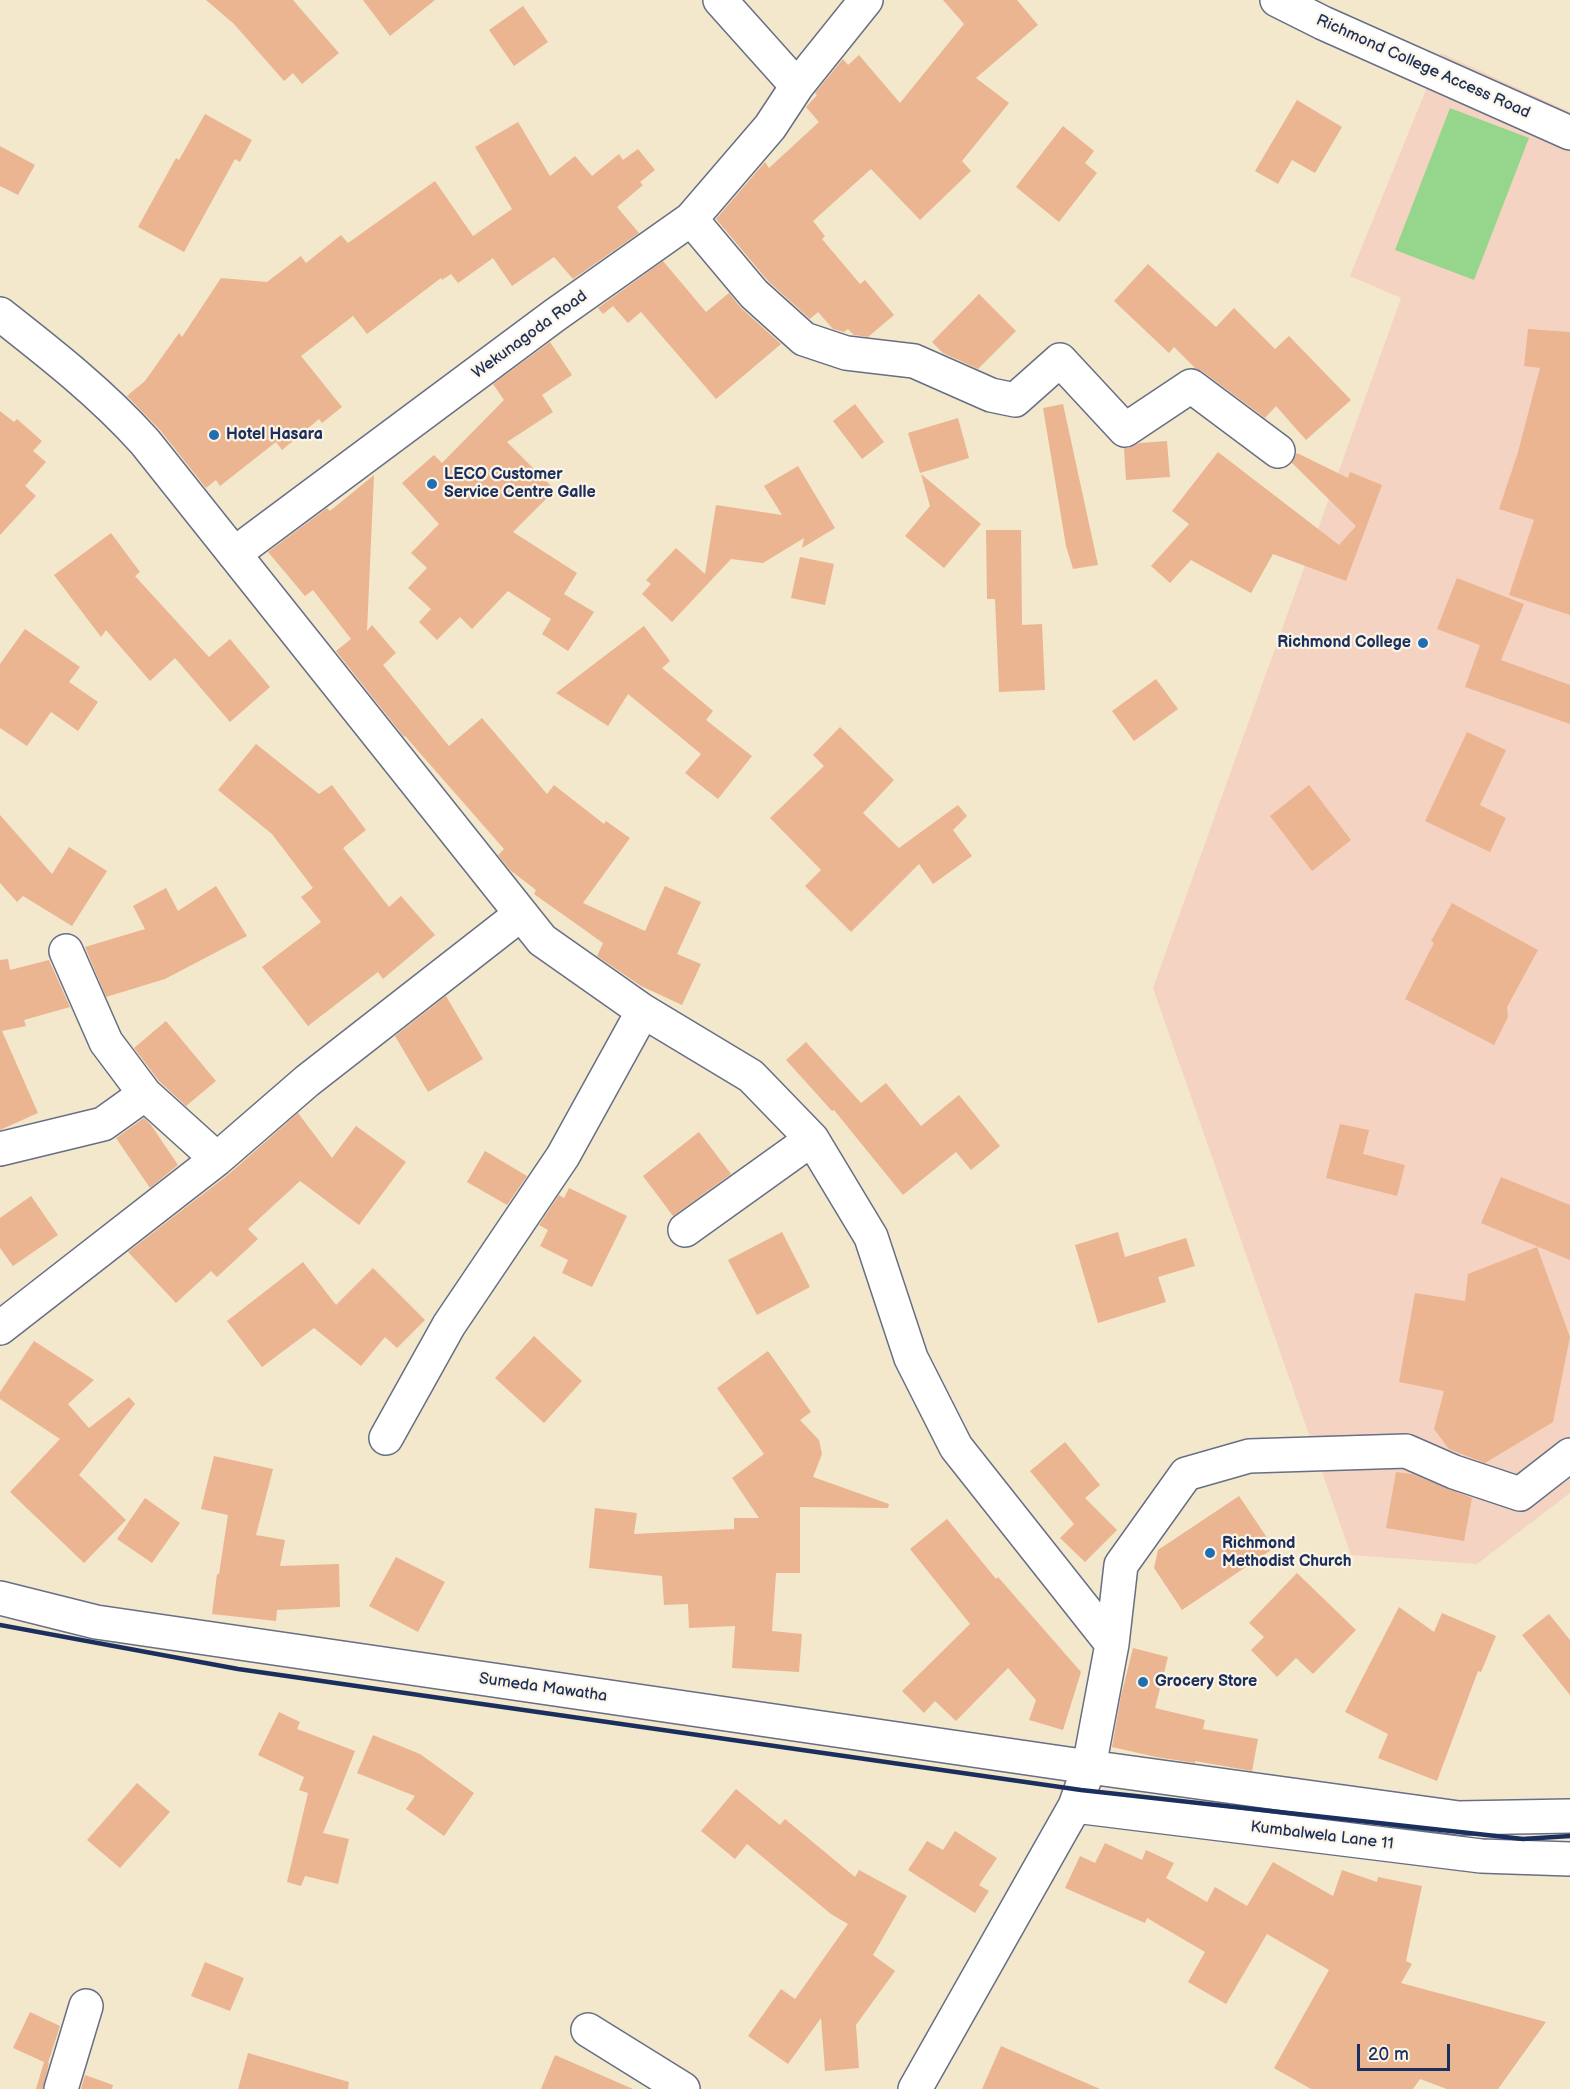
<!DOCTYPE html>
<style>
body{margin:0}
#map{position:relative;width:1570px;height:2089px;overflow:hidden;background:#f3e7cc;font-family:"Balsamiq Sans",sans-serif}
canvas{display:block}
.scale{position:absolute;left:1357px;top:2044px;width:93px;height:27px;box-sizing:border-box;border:3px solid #1b2f5e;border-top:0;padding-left:8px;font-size:18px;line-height:21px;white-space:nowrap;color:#1b2f5e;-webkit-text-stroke:4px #fcf5e5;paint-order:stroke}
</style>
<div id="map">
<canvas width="1570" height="2089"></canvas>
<div class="scale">20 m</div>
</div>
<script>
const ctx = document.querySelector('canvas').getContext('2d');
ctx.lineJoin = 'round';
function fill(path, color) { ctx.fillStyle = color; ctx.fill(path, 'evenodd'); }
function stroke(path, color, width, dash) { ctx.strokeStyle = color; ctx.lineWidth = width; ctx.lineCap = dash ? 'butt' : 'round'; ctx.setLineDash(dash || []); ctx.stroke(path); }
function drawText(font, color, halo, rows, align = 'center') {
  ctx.font = font + ' "Balsamiq Sans",sans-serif'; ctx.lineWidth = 4.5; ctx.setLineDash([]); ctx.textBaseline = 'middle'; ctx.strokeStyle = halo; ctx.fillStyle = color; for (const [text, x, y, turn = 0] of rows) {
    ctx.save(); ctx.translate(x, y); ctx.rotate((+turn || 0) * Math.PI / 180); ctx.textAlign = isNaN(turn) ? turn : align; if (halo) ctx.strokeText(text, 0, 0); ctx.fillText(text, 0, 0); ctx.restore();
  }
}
const built = new Path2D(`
 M 1441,53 L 1570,112 L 1570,1493 L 1477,1564 L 1351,1555 L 1153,988 L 1401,298 L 1350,276 Z`);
const green = new Path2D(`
 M 1450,108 L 1529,138 L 1474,280 L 1395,250 Z`);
const building = new Path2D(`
 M 206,0 L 293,0 L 339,53 L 302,84 L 293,73 L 284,81 L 234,24 Z
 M 363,0 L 435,0 L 390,36 Z
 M 943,0 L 1017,0 L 1038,25 L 976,78 L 1009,103 L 962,161 L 971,171 L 920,220 L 871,169 L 813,221 L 825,236 L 822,239 L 860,284 L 865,280 L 894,315 L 868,337 L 854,335 L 848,329 L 844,332 L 833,329 L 818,312 L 810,319 L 768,281 L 716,219 L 765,162 L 769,168 L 819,122 L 806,107 L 817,95 L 815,93 L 843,59 L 848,65 L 859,55 L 900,103 L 964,24 Z
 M 523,6 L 548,42 L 514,66 L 489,30 Z
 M 1297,100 L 1342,127 L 1315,173 L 1292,160 L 1278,184 L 1255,171 Z
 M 205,114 L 252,140 L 240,162 L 235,159 L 184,252 L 138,227 L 176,158 L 179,160 Z
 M 518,122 L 550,176 L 575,156 L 592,176 L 619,154 L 623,160 L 638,149 L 655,170 L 640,182 L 643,185 L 617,207 L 639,233 L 573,279 L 554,257 L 512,286 L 493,258 L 458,283 L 451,274 L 442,280 L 441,278 L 367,334 L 353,316 L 301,356 L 342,407 L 322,423 L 319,419 L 282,450 L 276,442 L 220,486 L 216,480 L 206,488 L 160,430 L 127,396 L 145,381 L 179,333 L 182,337 L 221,278 L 267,282 L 301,256 L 306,263 L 341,235 L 348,243 L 435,181 L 473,236 L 512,209 L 475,147 Z
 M 1063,126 L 1094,151 L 1085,163 L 1097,173 L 1059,222 L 1016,187 Z
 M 0,146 L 35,165 L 18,195 L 0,186 Z
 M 663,261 L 706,312 L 729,293 L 741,308 L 781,344 L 716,399 L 641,312 L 628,323 L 613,306 L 603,314 L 598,308 Z
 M 1148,264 L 1216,327 L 1234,308 L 1275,349 L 1289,336 L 1351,400 L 1306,440 L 1276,406 L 1265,418 L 1202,371 L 1196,369 L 1174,347 L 1169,353 L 1114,301 Z
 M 979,294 L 1016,331 L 978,369 L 943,353 L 932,342 Z
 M 1528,329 L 1570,332 L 1570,615 L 1509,595 L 1534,520 L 1499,509 L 1518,452 L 1540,368 L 1524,366 Z
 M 550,342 L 572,375 L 542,395 L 553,412 L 507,442 L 555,490 L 513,532 L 577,573 L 564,594 L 594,612 L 568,651 L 542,634 L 551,619 L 508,591 L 472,629 L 460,617 L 437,640 L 419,622 L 431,609 L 408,588 L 427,568 L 411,553 L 439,524 L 402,483 L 434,455 L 442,463 L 504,400 L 493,384 Z
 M 855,404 L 884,442 L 862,459 L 833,421 Z
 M 1063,404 L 1098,565 L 1073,569 L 1066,546 L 1043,408 Z
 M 0,411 L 14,422 L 17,419 L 42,441 L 33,451 L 46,462 L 25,486 L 36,496 L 0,535 Z
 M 958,418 L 969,458 L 920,473 L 908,433 Z
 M 1167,441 L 1170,477 L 1126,480 L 1124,448 L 1128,448 L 1140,443 Z
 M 1218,452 L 1339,545 L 1356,526 L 1292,463 L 1297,453 L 1348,478 L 1350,472 L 1382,485 L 1346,581 L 1273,554 L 1251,593 L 1191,560 L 1170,583 L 1151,566 L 1189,524 L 1172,511 Z
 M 798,466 L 835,528 L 802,548 L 804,538 L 763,563 L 731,559 L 672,622 L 642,594 L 651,584 L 646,580 L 676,548 L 705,574 L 716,505 L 782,515 L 764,486 Z
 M 921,474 L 981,524 L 944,568 L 905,536 L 930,506 Z
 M 374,475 L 367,631 L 372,625 L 396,653 L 383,665 L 449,746 L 482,718 L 547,794 L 554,785 L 604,824 L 606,821 L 630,838 L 583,903 L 645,931 L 665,886 L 701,902 L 677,954 L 701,964 L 682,1005 L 641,986 L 597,956 L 603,943 L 534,894 L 536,890 L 510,870 L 498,855 L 504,849 L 405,736 L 404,737 L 336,651 L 351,639 L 313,590 L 305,596 L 268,552 L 327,508 L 330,511 Z
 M 986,530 L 1021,530 L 1022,625 L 1042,624 L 1045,690 L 999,692 L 995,599 L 987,599 Z
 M 111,533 L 140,572 L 135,576 L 209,657 L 230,639 L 270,687 L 230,722 L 175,658 L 150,681 L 106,630 L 101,637 L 54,575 Z
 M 800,557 L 834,564 L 825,605 L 791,598 Z
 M 1457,578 L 1524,604 L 1501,660 L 1570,685 L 1570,724 L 1465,687 L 1480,645 L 1437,629 Z
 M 644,626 L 670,661 L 662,668 L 713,711 L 706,720 L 752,756 L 718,799 L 685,773 L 701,754 L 628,694 L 608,726 L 556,693 Z
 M 25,629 L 80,667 L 69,682 L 98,702 L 78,731 L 51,712 L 27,746 L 0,728 L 0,664 Z
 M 1156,679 L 1178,709 L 1134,741 L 1112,711 Z
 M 840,727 L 894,780 L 863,813 L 899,848 L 958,805 L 967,816 L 953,830 L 972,856 L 933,884 L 919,864 L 851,932 L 805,886 L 821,870 L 770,818 L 824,766 L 813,755 Z
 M 1467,732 L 1506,750 L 1480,805 L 1506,818 L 1490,852 L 1425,821 Z
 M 256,744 L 319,794 L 332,785 L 366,830 L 343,848 L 389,907 L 401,896 L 435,935 L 383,979 L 378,972 L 308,1026 L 262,967 L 321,922 L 301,897 L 313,888 L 272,834 L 218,790 Z
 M 1309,785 L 1351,840 L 1312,871 L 1270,816 Z
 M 0,815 L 52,874 L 69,847 L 107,871 L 72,926 L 23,896 L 17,902 L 0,883 Z
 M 216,886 L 247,936 L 165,979 L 106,997 L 85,947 L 145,929 L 133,906 L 166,888 L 178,911 Z
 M 1452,903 L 1538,950 L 1507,1007 L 1508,1017 L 1494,1045 L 1405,999 L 1434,943 L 1431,941 Z
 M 8,959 L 10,970 L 49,960 L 70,1007 L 24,1020 L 26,1026 L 2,1031 L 38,1113 L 0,1130 L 0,960 Z
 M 446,996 L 483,1059 L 428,1092 L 395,1036 Z
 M 166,1021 L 216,1081 L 186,1106 L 159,1081 L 134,1048 Z
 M 806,1042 L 861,1103 L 886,1083 L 921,1126 L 959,1095 L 1000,1146 L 971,1170 L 956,1152 L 903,1195 L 834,1110 L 832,1111 L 786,1060 Z
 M 298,1113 L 332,1158 L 356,1126 L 406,1162 L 359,1225 L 300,1181 L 248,1229 L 258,1239 L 217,1277 L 211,1271 L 176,1303 L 128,1252 L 229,1174 Z
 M 144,1118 L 151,1125 L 178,1165 L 150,1188 L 116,1138 Z
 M 1340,1124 L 1369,1130 L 1363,1154 L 1405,1165 L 1397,1196 L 1326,1178 Z
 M 699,1132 L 731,1174 L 673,1216 L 643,1176 Z
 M 485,1151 L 527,1176 L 507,1205 L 467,1182 Z
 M 1501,1177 L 1570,1205 L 1570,1260 L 1481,1223 Z
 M 569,1188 L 627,1216 L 592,1287 L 562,1273 L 568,1260 L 540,1246 L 548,1230 L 539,1225 L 559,1195 L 564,1198 Z
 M 31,1196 L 58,1235 L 13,1266 L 0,1248 L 0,1218 Z
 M 782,1232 L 810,1287 L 757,1315 L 728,1260 Z
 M 1118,1232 L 1125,1257 L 1186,1238 L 1195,1266 L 1158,1277 L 1166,1302 L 1098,1323 L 1075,1245 Z
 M 1537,1247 L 1570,1337 L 1553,1422 L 1485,1463 L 1449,1449 L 1434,1429 L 1444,1391 L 1399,1382 L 1415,1293 L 1465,1301 L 1468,1274 Z
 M 303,1262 L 336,1305 L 373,1268 L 425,1320 L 397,1348 L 385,1337 L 361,1366 L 314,1328 L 262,1367 L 227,1321 Z
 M 534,1336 L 582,1381 L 544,1423 L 495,1378 Z
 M 34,1341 L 94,1380 L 68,1404 L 89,1428 L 129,1397 L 135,1404 L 79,1475 L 126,1520 L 84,1563 L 10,1492 L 60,1439 L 0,1399 L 0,1392 Z
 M 768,1351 L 811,1412 L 800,1420 L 819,1440 L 822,1454 L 813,1477 L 889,1504 L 888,1508 L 800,1507 L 800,1573 L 776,1573 L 772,1631 L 802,1634 L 799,1672 L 732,1668 L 735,1626 L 689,1628 L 688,1604 L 664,1605 L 662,1576 L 589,1568 L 595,1508 L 637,1513 L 634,1534 L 734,1529 L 734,1518 L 759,1518 L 732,1478 L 764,1454 L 717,1388 Z
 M 1065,1442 L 1100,1485 L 1085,1498 L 1117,1530 L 1085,1562 L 1060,1538 L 1074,1524 L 1030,1471 Z
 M 214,1456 L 273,1469 L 256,1535 L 285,1540 L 280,1566 L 339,1564 L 340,1607 L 277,1610 L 276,1621 L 212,1614 L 217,1574 L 219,1574 L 228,1515 L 201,1509 Z
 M 1396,1472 L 1412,1474 L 1472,1498 L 1464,1541 L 1386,1528 Z
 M 1239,1496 L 1274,1548 L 1182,1610 L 1154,1568 L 1158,1550 Z
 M 145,1498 L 180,1523 L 152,1563 L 117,1539 Z
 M 947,1519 L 996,1579 L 998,1577 L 1081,1672 L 1063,1730 L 1029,1720 L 1036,1700 L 1008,1668 L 956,1721 L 935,1701 L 924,1713 L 902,1691 L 970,1624 L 910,1549 Z
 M 396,1557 L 445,1582 L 418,1632 L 369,1606 Z
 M 1297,1573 L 1356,1630 L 1313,1674 L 1296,1658 L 1277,1677 L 1251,1650 L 1264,1637 L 1249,1623 Z
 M 1399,1607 L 1434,1632 L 1442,1613 L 1496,1636 L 1481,1672 L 1478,1671 L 1437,1781 L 1378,1758 L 1388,1734 L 1345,1712 Z
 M 1549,1614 L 1570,1640 L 1570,1695 L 1522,1635 Z
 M 1133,1648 L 1168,1657 L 1155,1708 L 1205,1720 L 1203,1729 L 1258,1739 L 1252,1771 L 1195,1761 L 1195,1763 L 1156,1757 L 1112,1747 L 1121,1696 Z
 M 279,1712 L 300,1722 L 297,1729 L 355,1751 L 323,1833 L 349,1839 L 338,1884 L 305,1876 L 301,1886 L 287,1882 L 308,1793 L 299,1790 L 304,1777 L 258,1755 Z
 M 373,1735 L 420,1754 L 474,1793 L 444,1836 L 406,1809 L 415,1796 L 357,1773 Z
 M 137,1783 L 170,1812 L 120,1868 L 87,1840 Z
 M 736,1789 L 780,1825 L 785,1819 L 855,1877 L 859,1870 L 907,1896 L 873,1955 L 895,1971 L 856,2025 L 859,2068 L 825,2071 L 821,2018 L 788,2064 L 748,2036 L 781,1989 L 795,1999 L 848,1924 L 831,1914 L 747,1844 L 735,1859 L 701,1831 Z
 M 955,1831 L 997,1858 L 979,1885 L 989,1891 L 975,1913 L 908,1870 L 927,1841 L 943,1850 Z
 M 1105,1843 L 1142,1860 L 1146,1850 L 1174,1863 L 1166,1878 L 1207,1902 L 1215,1887 L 1247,1906 L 1273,1862 L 1333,1896 L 1342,1870 L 1377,1882 L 1378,1877 L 1422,1886 L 1406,1961 L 1412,1964 L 1401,1983 L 1546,2022 L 1498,2089 L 1447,2089 L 1420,2079 L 1413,2089 L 1311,2089 L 1274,2068 L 1329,1970 L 1267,1934 L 1226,2004 L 1188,1982 L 1205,1952 L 1147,1918 L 1145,1923 L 1065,1888 L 1080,1856 L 1095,1863 Z
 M 205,1962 L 244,1978 L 230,2011 L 191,1996 Z
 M 30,2012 L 60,2026 L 48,2063 L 49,2063 L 43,2089 L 36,2089 L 44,2062 L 13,2048 Z
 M 1001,2046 L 1100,2089 L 982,2089 Z
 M 248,2053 L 349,2082 L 348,2089 L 238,2089 Z
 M 555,2055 L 633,2089 L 541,2089 Z
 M 85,2075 L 113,2085 L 112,2089 L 81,2089 Z`);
const minor = new Path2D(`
 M 720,0 L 797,86
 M 1277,0 L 1323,23 L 1570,133
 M 691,219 L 754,294 L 804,339 L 846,353 L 914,361 L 991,395 L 1015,400 L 1060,360 L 1125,430 L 1191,386 L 1278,451
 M 0,314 C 51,354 102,394 145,442 L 542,940 L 643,1011 L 751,1076 L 812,1139 L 871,1237 L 911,1358 L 956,1447 L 1112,1644 L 1089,1767 L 1075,1806 L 915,2089
 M 234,554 L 555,315 L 691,219 L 770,127 L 797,86 L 866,0
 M 66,951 L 106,1042 L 145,1094 L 217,1159
 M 0,1149 L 103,1124 L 145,1094
 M 685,1230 L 812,1139
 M 0,1328 L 217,1159 L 307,1081 L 521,914
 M 386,1438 L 449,1325 L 563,1156 L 643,1011
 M 0,1598 L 96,1622 L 1089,1767 L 1459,1818 L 1570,1816
 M 1112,1644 L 1121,1565 L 1186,1474 L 1249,1456 L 1406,1451 L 1454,1472 L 1520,1494 L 1570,1455
 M 1075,1806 L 1481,1856 L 1570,1859
 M 588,2030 L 683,2089
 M 61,2089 L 86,2006`);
const rail = new Path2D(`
 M 0,1625 L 238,1669 L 1081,1790 L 1523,1839 L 1570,1836`);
const markers = [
 [214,435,6,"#1f6fb2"],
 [432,484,6,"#1f6fb2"],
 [1423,643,6,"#1f6fb2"],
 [1210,1553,6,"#1f6fb2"],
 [1143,1682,6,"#1f6fb2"]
];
const streetNames = [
 ["Richmond College Access Road",1423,67,24],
 ["Wekunagoda Road",530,335,-36],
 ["Sumeda Mawatha",543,1688,8],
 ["Kumbalwela Lane 11",1322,1836,7]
];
const poiNames = [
 ["Hotel Hasara",226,435],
 ["LECO Customer",444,475],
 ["Service Centre Galle",444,493],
 ["Richmond College",1411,643,"right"],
 ["Richmond",1222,1544],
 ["Methodist Church",1222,1562],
 ["Grocery Store",1155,1682]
];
fill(built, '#f5d3c2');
fill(green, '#96d68c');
fill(building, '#ebb591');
stroke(minor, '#676f84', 36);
stroke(minor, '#fff', 33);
stroke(rail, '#1b2f5e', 4.5);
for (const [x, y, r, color] of markers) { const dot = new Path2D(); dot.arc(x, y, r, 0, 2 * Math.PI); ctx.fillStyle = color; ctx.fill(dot); stroke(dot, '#fcf5e5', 2); }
drawText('16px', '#1b2f5e', '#fcf5e5', streetNames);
drawText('bold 16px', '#1b2f5e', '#fcf5e5', poiNames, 'left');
</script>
